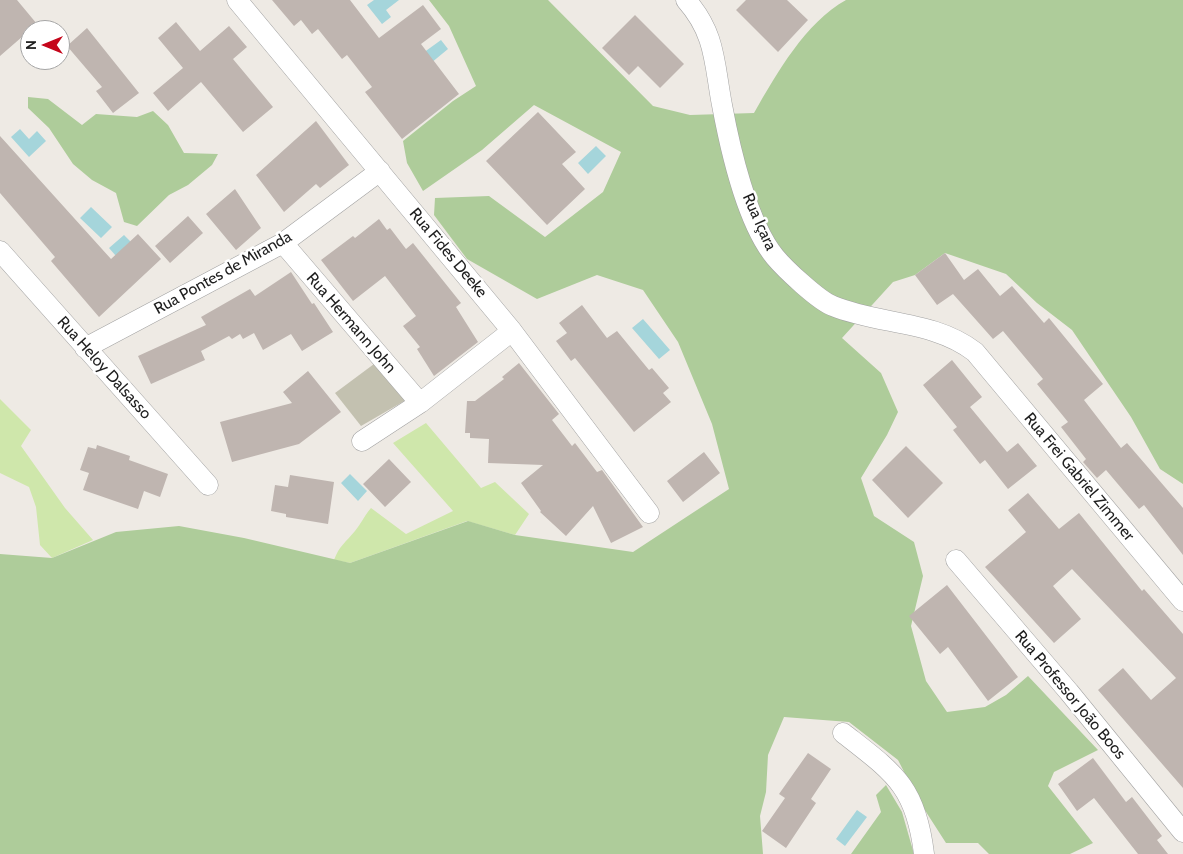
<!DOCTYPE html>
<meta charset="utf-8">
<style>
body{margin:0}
#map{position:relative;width:1183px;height:854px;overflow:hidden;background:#eeeae4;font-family:Cabin,sans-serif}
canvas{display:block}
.north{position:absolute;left:20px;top:20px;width:50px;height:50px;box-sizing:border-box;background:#fff;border:1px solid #a5a5a5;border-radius:50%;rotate:270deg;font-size:14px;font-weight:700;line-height:20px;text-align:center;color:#1e1e1e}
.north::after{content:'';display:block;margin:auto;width:18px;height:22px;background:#c5061b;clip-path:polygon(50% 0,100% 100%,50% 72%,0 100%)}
</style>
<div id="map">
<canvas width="1183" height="854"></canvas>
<div class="north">N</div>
</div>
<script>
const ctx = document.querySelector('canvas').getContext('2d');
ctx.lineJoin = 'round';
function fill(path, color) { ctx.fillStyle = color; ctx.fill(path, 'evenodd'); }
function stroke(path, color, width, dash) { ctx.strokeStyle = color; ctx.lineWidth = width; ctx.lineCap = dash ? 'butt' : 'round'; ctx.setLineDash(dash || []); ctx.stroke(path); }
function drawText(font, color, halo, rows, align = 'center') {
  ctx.font = font + ' Cabin,sans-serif'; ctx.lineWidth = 5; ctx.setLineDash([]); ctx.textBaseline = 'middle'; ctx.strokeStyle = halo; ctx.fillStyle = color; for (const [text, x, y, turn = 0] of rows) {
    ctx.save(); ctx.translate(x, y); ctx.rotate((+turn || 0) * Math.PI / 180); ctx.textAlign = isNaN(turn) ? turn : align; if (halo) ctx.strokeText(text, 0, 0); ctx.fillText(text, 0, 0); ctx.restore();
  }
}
const construction = new Path2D(`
 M 374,364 L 406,400 L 361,426 L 335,393 Z`);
const grass = new Path2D(`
 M 0,399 L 31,430 L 21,446 L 65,508 L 93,540 L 52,558 L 40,545 L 36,507 L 29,487 L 0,473 Z
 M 426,423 L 481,488 L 495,482 L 529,514 L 515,535 L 467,521 L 350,563 L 334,560 C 339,546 346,542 355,531 C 361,524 364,516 371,508 L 406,534 L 453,511 L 393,443 Z`);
const forest = new Path2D(`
 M 429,0 L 548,0 L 653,106 L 690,115 L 754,113 C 777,73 805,23 846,0 L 1183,0 L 1183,484 L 1160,469 L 1131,417 L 1072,330 L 1037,303 L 1006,274 L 945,253 L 915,275 L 893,282 L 842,338 L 881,373 L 898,412 L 887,435 L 861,478 L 874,516 L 914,542 L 923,576 L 911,626 L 926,681 L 947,712 L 985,707 L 1006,695 L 1028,676 L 1098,750 L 1054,772 L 1048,786 L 1093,843 L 1070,854 L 989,854 L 978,843 L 946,843 L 919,801 L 898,760 L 849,722 L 784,717 L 768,755 L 766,792 L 760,816 L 763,854 L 0,854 L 0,554 L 52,558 L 116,532 L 179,526 L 244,538 L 350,563 L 468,521 L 515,535 L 633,552 L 729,489 L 712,424 L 678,342 L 643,290 L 597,275 L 537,299 L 467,259 L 434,215 L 435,198 L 489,196 L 545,237 L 603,192 L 621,152 L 534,105 L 482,150 L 423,191 L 407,163 L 403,141 L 453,101 L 476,86 L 449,26 Z
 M 28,97 L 48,99 L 82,125 L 96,114 L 137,117 L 153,111 L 168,125 L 184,153 L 218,154 L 212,165 L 188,185 L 169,195 L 137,226 L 124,222 L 116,193 L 92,180 L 73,164 L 49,128 L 28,108 Z
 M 886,785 L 902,812 L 914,854 L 851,854 L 881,812 L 876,795 Z`);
const water = new Path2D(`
 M 374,0 L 399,0 L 386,10 L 391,17 L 382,24 L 367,5 Z
 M 441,40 L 448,49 L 431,63 L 423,53 Z
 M 20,129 L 29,139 L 37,131 L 46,141 L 29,157 L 11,137 Z
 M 596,146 L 606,156 L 588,174 L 578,163 Z
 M 91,207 L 112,227 L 101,238 L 80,218 Z
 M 124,235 L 131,242 L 116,256 L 109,248 Z
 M 643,319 L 670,350 L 659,359 L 632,328 Z
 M 350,474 L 367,491 L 358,501 L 341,483 Z
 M 857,810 L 867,817 L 845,846 L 836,839 Z`);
const building = new Path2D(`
 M 0,0 L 17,0 L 42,30 L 30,30 L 0,56 Z
 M 272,0 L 350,0 L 379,38 L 423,5 L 441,29 L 421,44 L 459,94 L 402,139 L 365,92 L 372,87 L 347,55 L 342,59 L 318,29 L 312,34 L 301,20 L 294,26 Z
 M 746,0 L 787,0 L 808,20 L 778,52 L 736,10 Z
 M 635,15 L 684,64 L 660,88 L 638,66 L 629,75 L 602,48 Z
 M 176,22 L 200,51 L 229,26 L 247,47 L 233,59 L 273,107 L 243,132 L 201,82 L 168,111 L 153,93 L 183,68 L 158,38 Z
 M 87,28 L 139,93 L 113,113 L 96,91 L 102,87 L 67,46 Z
 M 538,112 L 576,152 L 562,164 L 585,189 L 547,225 L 486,161 Z
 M 316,121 L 349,165 L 320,188 L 316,184 L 284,212 L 256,175 Z
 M 0,136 L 111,259 L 138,234 L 161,259 L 99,317 L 51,261 L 55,257 L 0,193 Z
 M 235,189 L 261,228 L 236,250 L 206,214 Z
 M 188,216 L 203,233 L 170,263 L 155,246 Z
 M 379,219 L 387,230 L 390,228 L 406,249 L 413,243 L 461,303 L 456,307 L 478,342 L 434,376 L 417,349 L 420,347 L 403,326 L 416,316 L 385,276 L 353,301 L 321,260 L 353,236 L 355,238 Z
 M 945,253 L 964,280 L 978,269 L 1000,296 L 1012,286 L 1044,323 L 1049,318 L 1103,384 L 1084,400 L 1121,448 L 1127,443 L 1183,508 L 1183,555 L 1144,505 L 1139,509 L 1106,470 L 1097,478 L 1083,462 L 1086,459 L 1061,427 L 1068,422 L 1037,384 L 1043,379 L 1003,331 L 993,339 L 953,294 L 937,305 L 915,275 Z
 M 291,272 L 312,304 L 314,303 L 333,332 L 302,351 L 291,334 L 263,350 L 254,333 L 243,339 L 240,334 L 232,339 L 229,336 L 201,351 L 205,360 L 151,384 L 138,356 L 206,325 L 201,317 L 250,289 L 255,296 Z
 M 582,305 L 607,338 L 617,331 L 649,370 L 652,368 L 669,388 L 663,393 L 671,402 L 634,432 L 575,358 L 571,361 L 556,341 L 567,333 L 559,323 Z
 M 952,360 L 982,397 L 970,407 L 1007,452 L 1018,443 L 1037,466 L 1008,489 L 985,460 L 980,464 L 953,430 L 957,427 L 923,385 Z
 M 519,363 L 559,414 L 552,420 L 572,446 L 575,443 L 597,472 L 602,470 L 643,527 L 611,543 L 593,506 L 566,536 L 540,512 L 541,511 L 521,483 L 543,465 L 488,463 L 489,439 L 470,438 L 470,433 L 465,433 L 467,401 L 475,401 L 504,379 L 502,377 Z
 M 308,371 L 341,412 L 299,444 L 232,462 L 220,422 L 292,403 L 283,392 Z
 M 97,445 L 130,456 L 129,460 L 168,474 L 160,497 L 144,491 L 138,509 L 83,490 L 89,473 L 80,470 L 88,447 L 96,449 Z
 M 906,446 L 943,483 L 908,518 L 872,480 Z
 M 704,452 L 720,473 L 683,502 L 667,481 Z
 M 389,459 L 411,482 L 385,507 L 363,484 Z
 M 290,475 L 334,482 L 328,524 L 286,517 L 286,514 L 271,511 L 275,485 L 288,487 Z
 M 1028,493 L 1059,529 L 1079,513 L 1142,591 L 1144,589 L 1183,634 L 1183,788 L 1098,690 L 1123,668 L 1151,700 L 1176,678 L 1072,569 L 1053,586 L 1081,619 L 1054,643 L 985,567 L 1026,532 L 1008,510 Z
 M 947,585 L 1018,677 L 988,701 L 948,647 L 940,654 L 909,616 Z
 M 808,753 L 831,769 L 811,799 L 816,803 L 786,848 L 762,831 L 785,798 L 779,794 Z
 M 1093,758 L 1126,802 L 1132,797 L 1162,836 L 1157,840 L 1168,854 L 1138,854 L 1094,798 L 1077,811 L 1058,784 Z`);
const minor = new Path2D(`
 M 237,0 L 512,331 L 649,513
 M 686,0 C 716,34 714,63 722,105 C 730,148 747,223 775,257 C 785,269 819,301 833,306 C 879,325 934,320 975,352 L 1183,601
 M 283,243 L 420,403
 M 0,251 L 208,485
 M 85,348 L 283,243 L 380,171
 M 362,441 L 420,403 L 512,331
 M 956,560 L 1069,692 L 1183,832
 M 843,733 C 894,773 916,786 924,854`);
const streetNames = [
 ["Rua Içara",759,222,66],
 ["Rua Fides Deeke",448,253,50],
 ["Rua Pontes de Miranda",223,273,-29],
 ["Rua Hermann John",351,323,49],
 ["Rua Heloy Dalsasso",104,368,48],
 ["Rua Frei Gabriel Zimmer",1079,477,50],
 ["Rua Professor João Boos",1070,695,50]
];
fill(construction, '#c3c1b0');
fill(grass, '#cfe7ab');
fill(forest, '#aecc9a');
fill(water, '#a5d5db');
fill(building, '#bfb5b0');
stroke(minor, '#a2a2a2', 21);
stroke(minor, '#fff', 20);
drawText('16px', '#1e1e1e', '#fff', streetNames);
</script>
